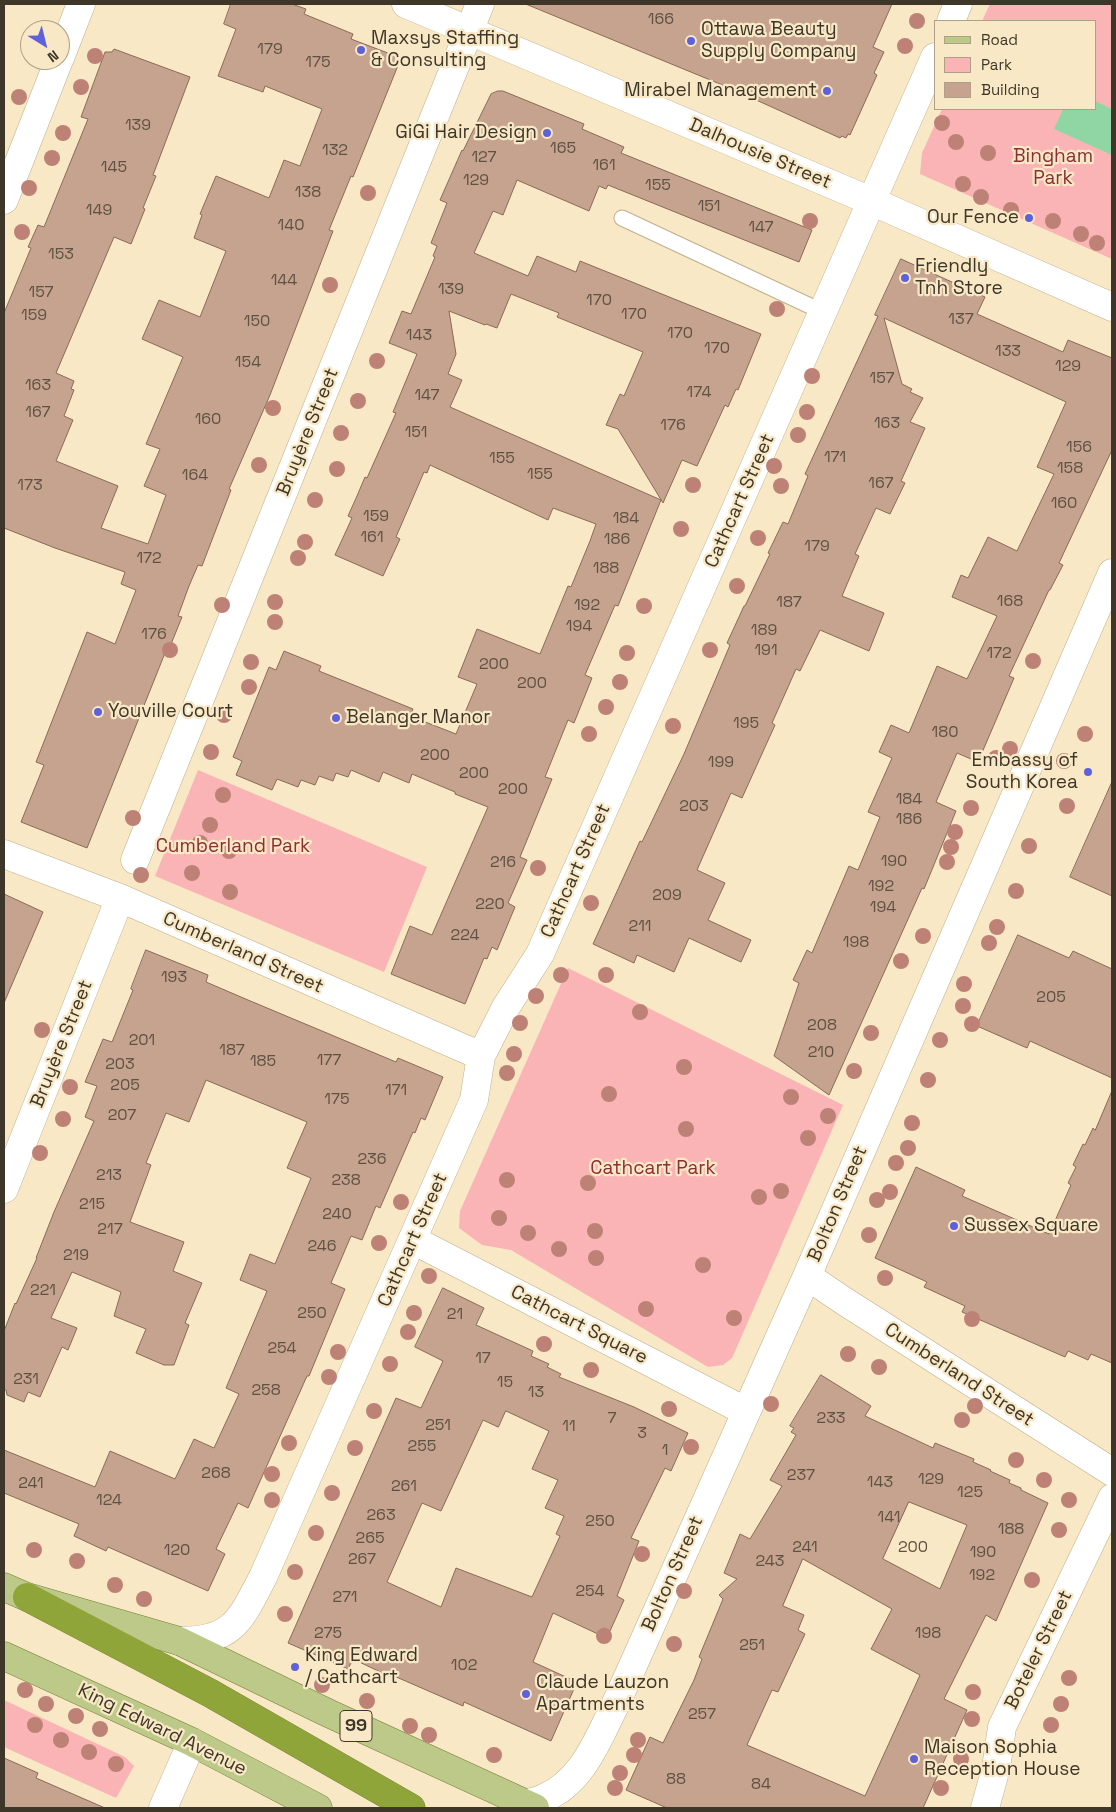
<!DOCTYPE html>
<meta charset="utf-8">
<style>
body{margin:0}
#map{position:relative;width:1116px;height:1812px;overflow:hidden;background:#f8e8c5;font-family:"Space Grotesk",sans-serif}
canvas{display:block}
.frame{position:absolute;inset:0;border:5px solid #3e3729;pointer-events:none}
.legend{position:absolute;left:934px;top:20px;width:162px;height:90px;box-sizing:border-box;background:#f8e8c5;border:1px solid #aea187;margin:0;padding:6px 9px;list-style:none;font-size:15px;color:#3e3729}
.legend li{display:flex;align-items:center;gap:10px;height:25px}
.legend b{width:25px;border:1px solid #aea187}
.north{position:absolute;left:20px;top:20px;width:50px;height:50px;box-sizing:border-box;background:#f8e8c5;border:1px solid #aea187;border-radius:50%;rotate:144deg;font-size:14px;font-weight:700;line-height:20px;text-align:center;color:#3e3729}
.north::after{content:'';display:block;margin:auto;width:18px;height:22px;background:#5e61d9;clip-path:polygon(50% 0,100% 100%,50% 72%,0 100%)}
</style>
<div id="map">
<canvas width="1116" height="1812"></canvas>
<div class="frame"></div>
<ul class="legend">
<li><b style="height:6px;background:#bcc988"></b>Road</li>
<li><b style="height:14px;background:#fab4b5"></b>Park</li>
<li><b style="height:14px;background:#c5a38f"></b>Building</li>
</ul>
<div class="north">N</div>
</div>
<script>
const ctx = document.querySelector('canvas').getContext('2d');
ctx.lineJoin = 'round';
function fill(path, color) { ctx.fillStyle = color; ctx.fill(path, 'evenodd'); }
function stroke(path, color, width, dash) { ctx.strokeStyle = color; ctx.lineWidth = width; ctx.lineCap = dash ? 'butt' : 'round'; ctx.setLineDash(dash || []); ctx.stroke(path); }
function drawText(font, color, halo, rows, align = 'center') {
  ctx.font = font + ' "Space Grotesk",sans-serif'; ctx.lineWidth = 4.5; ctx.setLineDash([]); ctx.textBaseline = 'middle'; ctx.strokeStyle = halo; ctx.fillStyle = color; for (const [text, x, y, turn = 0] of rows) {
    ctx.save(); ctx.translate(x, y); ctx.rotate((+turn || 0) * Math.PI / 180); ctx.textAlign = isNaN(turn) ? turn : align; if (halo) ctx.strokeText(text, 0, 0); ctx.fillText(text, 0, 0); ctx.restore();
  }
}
const green = new Path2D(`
 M 990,4 L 1112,4 L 1112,259 L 920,174 L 922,153 L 942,109 L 1095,109 L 1095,21 L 982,21 Z
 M 198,770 L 427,867 L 384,972 L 155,876 Z
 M 568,968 L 843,1105 L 732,1358 L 723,1365 L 708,1367 L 511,1250 L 482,1245 L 459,1228 L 460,1211 Z
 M 4,1700 L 125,1757 L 134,1766 L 116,1798 L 4,1747 Z`);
const water = new Path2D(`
 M 1095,101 L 1112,109 L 1112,155 L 1054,129 L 1063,109 L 1095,109 Z`);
const building = new Path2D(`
 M 231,4 L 292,4 L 306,9 L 304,14 L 353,34 L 351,39 L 401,58 L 353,177 L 351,176 L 329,230 L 333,231 L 270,395 L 229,489 L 231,490 L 202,566 L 198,565 L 189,586 L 178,616 L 182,617 L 167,654 L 165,653 L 87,848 L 21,822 L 44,765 L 36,762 L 87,632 L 115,644 L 136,590 L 121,584 L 125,572 L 55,548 L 4,528 L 4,313 L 31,248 L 28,247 L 38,225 L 44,227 L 88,119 L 81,117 L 105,52 L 112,52 L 114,49 L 190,77 L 153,175 L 156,176 L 143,208 L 145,209 L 131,244 L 114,237 L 56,373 L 74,381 L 71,389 L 74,390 L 64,416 L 73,420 L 56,461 L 118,486 L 101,528 L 148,544 L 166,495 L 144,486 L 160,449 L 146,444 L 183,357 L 142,339 L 159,300 L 200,317 L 226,251 L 194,238 L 202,215 L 200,214 L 216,176 L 269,198 L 284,160 L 300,166 L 322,109 L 265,86 L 263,92 L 218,76 L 236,29 L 224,24 Z
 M 526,4 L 892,4 L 873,47 L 884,52 L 874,73 L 877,75 L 850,135 L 848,134 L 846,138 L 842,136 L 840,138 L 732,89 Z
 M 498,91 L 503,91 L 584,124 L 582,129 L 624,147 L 621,153 L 812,230 L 799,262 L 608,185 L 606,189 L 599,186 L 589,211 L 517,180 L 503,215 L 493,211 L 474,253 L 528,276 L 537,256 L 576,272 L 580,261 L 761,334 L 738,390 L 736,389 L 728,407 L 725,405 L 697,466 L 682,460 L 663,503 L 618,429 L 606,425 L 620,394 L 624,396 L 643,352 L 557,317 L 559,313 L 511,294 L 497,328 L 486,324 L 485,325 L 449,311 L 456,354 L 448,374 L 462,380 L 450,407 L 661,500 L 618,606 L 615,605 L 585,675 L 592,678 L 574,723 L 568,720 L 545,777 L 552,779 L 520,857 L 527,860 L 508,903 L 515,907 L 497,950 L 492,947 L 487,959 L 484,958 L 465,1004 L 391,974 L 410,926 L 432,935 L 488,807 L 455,794 L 455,792 L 412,774 L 409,783 L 383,772 L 379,782 L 351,770 L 348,777 L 336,773 L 333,781 L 319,776 L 315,785 L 301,780 L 298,787 L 277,779 L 272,790 L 236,775 L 242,761 L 233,757 L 269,667 L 276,670 L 284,651 L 321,666 L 319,671 L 413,709 L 410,716 L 456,734 L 477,684 L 458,677 L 477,629 L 540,654 L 568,586 L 571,587 L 590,541 L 596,524 L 553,508 L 548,520 L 430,465 L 427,473 L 424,472 L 396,537 L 400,539 L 383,576 L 335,555 L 352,518 L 348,516 L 357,496 L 365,477 L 367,478 L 396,413 L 393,412 L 417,354 L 389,343 L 402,311 L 411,314 L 435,257 L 433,256 L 437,246 L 431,243 L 447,203 L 440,200 L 462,150 L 463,151 L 491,94 Z
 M 901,259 L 985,297 L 977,314 L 1063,352 L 1068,340 L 1112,358 L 1112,450 L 1059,563 L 1063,565 L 1050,590 L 1049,590 L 1009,676 L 1014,678 L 978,762 L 957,753 L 936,802 L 956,811 L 924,889 L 922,888 L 829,1095 L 774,1056 L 799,983 L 793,980 L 807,950 L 812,953 L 849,866 L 858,870 L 880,817 L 868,812 L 892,758 L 879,752 L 891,725 L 909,733 L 937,666 L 967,679 L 997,616 L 952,597 L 961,575 L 968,578 L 988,537 L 1017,551 L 1054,474 L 1037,467 L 1066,402 L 884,318 L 902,384 L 912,389 L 910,392 L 923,398 L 910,422 L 925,428 L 901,481 L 905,483 L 890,514 L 876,508 L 855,554 L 859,556 L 842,596 L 884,613 L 869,651 L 820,630 L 800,671 L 796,669 L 772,723 L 775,725 L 742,798 L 731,793 L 697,870 L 725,883 L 708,920 L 751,940 L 741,962 L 689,938 L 674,972 L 637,955 L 634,963 L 593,944 L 640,841 L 642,842 L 684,754 L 730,645 L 727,643 L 744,606 L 745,606 L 770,554 L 768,553 L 783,522 L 788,524 L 808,476 L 805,474 L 878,316 L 875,315 Z
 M 1112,782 L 1112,896 L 1070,877 Z
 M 4,894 L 43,912 L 4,1003 Z
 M 1018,935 L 1069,958 L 1073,951 L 1112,969 L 1112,1078 L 1030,1041 L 1027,1048 L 977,1026 Z
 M 146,950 L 208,975 L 206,982 L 248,1000 L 396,1062 L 398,1058 L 443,1077 L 425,1120 L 421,1118 L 415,1133 L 413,1132 L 380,1208 L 376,1206 L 362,1240 L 351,1236 L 331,1283 L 345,1289 L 309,1376 L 307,1376 L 248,1508 L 238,1503 L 216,1549 L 225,1554 L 208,1591 L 108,1547 L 106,1551 L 74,1536 L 79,1524 L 4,1493 L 4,1450 L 95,1487 L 110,1451 L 175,1479 L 194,1439 L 214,1448 L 239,1394 L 226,1388 L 267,1291 L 240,1280 L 250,1254 L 275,1264 L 311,1178 L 287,1168 L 307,1122 L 206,1080 L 189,1122 L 166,1113 L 146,1163 L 151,1165 L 130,1222 L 184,1242 L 173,1271 L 202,1283 L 185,1323 L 189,1325 L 174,1365 L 164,1365 L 136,1353 L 146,1329 L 114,1316 L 121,1292 L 72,1272 L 51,1318 L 77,1328 L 68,1350 L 62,1347 L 40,1397 L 28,1392 L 24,1402 L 7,1395 L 6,1390 L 4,1389 L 4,1331 L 15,1303 L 16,1304 L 37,1258 L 36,1258 L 54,1212 L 94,1121 L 85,1117 L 97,1086 L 85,1082 L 103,1039 L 112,1042 L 133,990 L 131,989 Z
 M 1112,1091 L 1112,1363 L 1091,1354 L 1088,1360 L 1068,1351 L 1065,1357 L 962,1312 L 965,1306 L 924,1287 L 927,1282 L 875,1258 L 916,1167 L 965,1190 L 962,1196 L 1049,1234 L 1071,1185 L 1068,1183 L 1076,1167 L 1073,1165 L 1083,1144 L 1085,1145 L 1093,1128 L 1095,1130 Z
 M 443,1288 L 484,1308 L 476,1325 L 533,1351 L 531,1356 L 549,1364 L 547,1367 L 561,1374 L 559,1377 L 634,1407 L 688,1433 L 671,1471 L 665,1468 L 631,1538 L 639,1541 L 617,1596 L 624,1600 L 610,1631 L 604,1628 L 600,1635 L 553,1613 L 533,1662 L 577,1682 L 551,1741 L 464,1702 L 463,1706 L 394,1676 L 393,1678 L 353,1659 L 348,1669 L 288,1643 L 396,1398 L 421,1408 L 443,1361 L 415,1347 ZM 506,1411 L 549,1431 L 532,1469 L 558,1480 L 545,1508 L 564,1516 L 556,1534 L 560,1536 L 532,1597 L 456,1568 L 441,1607 L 387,1582 L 422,1503 L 441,1511 L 483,1420 L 498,1427 Z
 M 821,1375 L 871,1406 L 865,1416 L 933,1448 L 935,1443 L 974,1459 L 973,1462 L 991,1470 L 990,1471 L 1010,1480 L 1009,1483 L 1021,1488 L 1021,1490 L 1048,1503 L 996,1621 L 986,1615 L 944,1699 L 967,1710 L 923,1808 L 667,1808 L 626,1790 L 650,1737 L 663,1743 L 694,1680 L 702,1659 L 699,1657 L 723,1599 L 719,1595 L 737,1579 L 724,1573 L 733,1551 L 740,1534 L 750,1539 L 782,1486 L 770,1480 L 796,1435 L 791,1432 L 794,1428 L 790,1426 ZM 909,1502 L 967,1525 L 940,1589 L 883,1559 ZM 803,1559 L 892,1609 L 871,1649 L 920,1675 L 865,1796 L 747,1745 L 772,1690 L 778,1692 L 805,1634 L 798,1630 L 804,1615 L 783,1606 Z
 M 4,1758 L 38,1773 L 36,1778 L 105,1808 L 4,1808 Z`);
const service = new Path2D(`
 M 622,218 L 823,312`);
const minor = new Path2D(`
 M 951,21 L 958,4
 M 60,58 L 81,4
 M 4,200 L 59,60
 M 4,854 L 120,898 L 481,1056
 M 135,860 L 480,4
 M 4,1189 L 120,898
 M 413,1240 L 745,1411
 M 807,1276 L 844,1301 L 1112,1472
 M 179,1641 C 233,1641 240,1621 263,1577 L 474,1100 L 481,1056 L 506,1007 L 540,954 L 935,57
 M 525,1804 C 531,1802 538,1801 544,1798 C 584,1782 600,1734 618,1699 L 807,1276 L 1112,573
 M 163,1808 L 192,1742
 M 985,1808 L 996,1768 L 1002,1727 L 1112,1498`);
const tertiary = new Path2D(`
 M 406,4 L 871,201 L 1112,307`);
const primary = new Path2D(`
 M 4,1587 L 27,1597 L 179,1641 L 328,1713 L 535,1808
 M 4,1656 L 192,1742 L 318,1808`);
const motorway = new Path2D(`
 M 27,1597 L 210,1693 L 411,1808`);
const trees = [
 [917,21],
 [905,46],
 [95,56],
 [81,87],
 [19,97],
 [942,123],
 [63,133],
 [956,142],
 [988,153],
 [52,158],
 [963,184],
 [29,188],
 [368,193],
 [981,197],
 [1011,210],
 [810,221],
 [1053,221],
 [22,232],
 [1081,234],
 [1097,243],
 [330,285],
 [777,309],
 [377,361],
 [812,376],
 [358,401],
 [273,408],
 [807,412],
 [341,433],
 [798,435],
 [259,465],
 [774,466],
 [337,469],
 [693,485],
 [781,486],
 [315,500],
 [681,529],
 [758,538],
 [305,542],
 [298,558],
 [737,586],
 [275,602],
 [222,605],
 [644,606],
 [275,622],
 [170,650],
 [710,650],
 [627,653],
 [1033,661],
 [251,662],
 [620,682],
 [249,687],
 [606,707],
 [224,715],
 [673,726],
 [589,734],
 [1085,734],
 [1010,749],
 [211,752],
 [996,758],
 [1064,761],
 [223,795],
 [1067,806],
 [971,808],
 [133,818],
 [210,825],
 [955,832],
 [200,843],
 [1029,846],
 [951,847],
 [229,851],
 [947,862],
 [538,868],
 [192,873],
 [141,875],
 [1016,891],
 [230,892],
 [591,903],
 [997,927],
 [923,936],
 [989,943],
 [901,961],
 [561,975],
 [606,975],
 [964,984],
 [536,996],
 [963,1006],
 [640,1012],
 [520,1023],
 [972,1024],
 [42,1030],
 [871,1033],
 [940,1040],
 [514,1054],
 [684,1067],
 [854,1071],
 [507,1073],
 [928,1080],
 [70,1087],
 [609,1094],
 [791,1097],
 [828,1116],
 [63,1119],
 [912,1123],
 [686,1129],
 [808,1138],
 [908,1148],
 [40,1153],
 [896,1163],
 [507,1180],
 [588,1183],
 [781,1191],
 [890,1192],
 [759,1197],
 [877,1200],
 [401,1202],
 [499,1218],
 [595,1231],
 [528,1233],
 [869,1235],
 [379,1243],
 [559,1249],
 [596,1258],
 [703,1265],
 [429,1276],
 [885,1278],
 [646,1309],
 [414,1313],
 [734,1318],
 [972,1319],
 [408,1332],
 [544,1344],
 [338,1352],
 [848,1354],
 [390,1364],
 [879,1367],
 [591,1370],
 [329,1377],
 [771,1404],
 [975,1406],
 [669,1409],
 [374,1411],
 [962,1420],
 [289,1443],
 [691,1447],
 [355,1448],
 [1016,1460],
 [272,1474],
 [1044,1480],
 [332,1493],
 [272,1500],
 [1069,1500],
 [1059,1530],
 [316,1533],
 [34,1550],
 [642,1554],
 [77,1561],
 [295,1572],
 [1032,1580],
 [115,1585],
 [684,1591],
 [144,1599],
 [285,1614],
 [604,1636],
 [674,1644],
 [1069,1678],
 [322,1685],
 [25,1690],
 [973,1692],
 [367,1701],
 [46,1704],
 [1061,1704],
 [76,1716],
 [972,1719],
 [35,1725],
 [1051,1725],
 [410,1726],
 [100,1729],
 [429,1735],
 [61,1740],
 [638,1740],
 [89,1752],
 [494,1755],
 [634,1755],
 [961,1759],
 [116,1764],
 [620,1773],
 [615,1788],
 [941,1788]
];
const markers = [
 [691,41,5,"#5e61d9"],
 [361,50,5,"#5e61d9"],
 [827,91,5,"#5e61d9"],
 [547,133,5,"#5e61d9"],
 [1029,218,5,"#5e61d9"],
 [905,278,5,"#5e61d9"],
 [98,712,5,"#5e61d9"],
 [336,718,5,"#5e61d9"],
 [1088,772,5,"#5e61d9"],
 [954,1226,5,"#5e61d9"],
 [295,1667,5,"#5e61d9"],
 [526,1694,5,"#5e61d9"],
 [914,1759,5,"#5e61d9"]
];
const numberNames = [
 ["166",661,20],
 ["179",270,50],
 ["175",318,63],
 ["139",138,126],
 ["165",563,149],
 ["132",335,151],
 ["127",484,158],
 ["161",604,166],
 ["145",114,168],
 ["129",476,181],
 ["155",658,186],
 ["138",308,193],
 ["151",709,207],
 ["149",99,211],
 ["140",291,226],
 ["147",761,228],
 ["153",61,255],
 ["144",284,281],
 ["139",451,290],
 ["157",41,293],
 ["170",599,301],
 ["170",634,315],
 ["159",34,316],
 ["137",961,320],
 ["150",257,322],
 ["170",680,334],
 ["143",419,336],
 ["170",717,349],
 ["133",1008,352],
 ["154",248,363],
 ["129",1068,367],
 ["157",882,379],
 ["163",38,386],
 ["174",699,393],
 ["147",427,396],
 ["167",38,413],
 ["160",208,420],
 ["163",887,424],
 ["176",673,426],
 ["151",416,433],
 ["156",1079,448],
 ["171",835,458],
 ["155",502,459],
 ["158",1070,469],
 ["155",540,475],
 ["164",195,476],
 ["167",881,484],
 ["173",30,486],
 ["160",1064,504],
 ["159",376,517],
 ["184",626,519],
 ["161",372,538],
 ["186",617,540],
 ["179",817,547],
 ["172",149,559],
 ["188",606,569],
 ["168",1010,602],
 ["187",789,603],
 ["192",587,606],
 ["194",579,627],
 ["189",764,631],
 ["176",154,635],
 ["191",766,651],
 ["172",999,654],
 ["200",494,665],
 ["200",532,684],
 ["195",746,724],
 ["180",945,733],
 ["200",435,756],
 ["199",721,763],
 ["200",474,774],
 ["200",513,790],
 ["184",909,800],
 ["203",694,807],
 ["186",909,820],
 ["190",894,862],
 ["216",503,863],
 ["192",881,887],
 ["209",667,896],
 ["220",490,905],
 ["194",883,908],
 ["211",640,927],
 ["224",465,936],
 ["198",856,943],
 ["193",174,978],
 ["205",1051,998],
 ["208",822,1026],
 ["201",142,1041],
 ["187",232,1051],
 ["210",821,1053],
 ["177",329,1061],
 ["185",263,1062],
 ["203",120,1065],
 ["205",125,1086],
 ["171",396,1091],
 ["175",337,1100],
 ["207",122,1116],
 ["236",372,1160],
 ["213",109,1176],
 ["238",346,1181],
 ["215",92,1205],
 ["240",337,1215],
 ["217",110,1230],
 ["246",322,1247],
 ["219",76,1256],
 ["221",43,1291],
 ["250",312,1314],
 ["21",455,1315],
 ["254",282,1349],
 ["17",483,1359],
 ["231",26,1380],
 ["15",505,1383],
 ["258",266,1391],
 ["13",536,1393],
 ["7",612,1419],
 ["233",831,1419],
 ["251",438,1426],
 ["11",569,1427],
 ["3",642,1434],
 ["255",422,1447],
 ["1",665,1451],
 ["268",216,1474],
 ["237",801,1476],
 ["129",931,1480],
 ["143",880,1483],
 ["241",31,1484],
 ["261",404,1487],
 ["125",970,1493],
 ["124",109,1501],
 ["263",381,1516],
 ["141",889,1518],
 ["250",600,1522],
 ["188",1011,1530],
 ["265",370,1539],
 ["241",805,1548],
 ["200",913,1548],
 ["120",177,1551],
 ["190",983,1553],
 ["267",362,1560],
 ["243",770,1562],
 ["192",982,1576],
 ["254",590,1592],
 ["271",345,1598],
 ["275",328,1634],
 ["198",928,1634],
 ["251",752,1646],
 ["102",464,1666],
 ["257",702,1715],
 ["88",676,1780],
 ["84",761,1785]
];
const shields = [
 [356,1726,32]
];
const shieldNames = [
 ["99",356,1726]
];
const poiNames = [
 ["Ottawa Beauty",701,30],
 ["Supply Company",701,52],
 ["Maxsys Staffing",371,39],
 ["& Consulting",371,61],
 ["Mirabel Management",817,91,"right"],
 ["GiGi Hair Design",537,133,"right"],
 ["Our Fence",1019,218,"right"],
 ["Friendly",915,267],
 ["Tnh Store",915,289],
 ["Youville Court",108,712],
 ["Belanger Manor",346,718],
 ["Embassy of",1078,761,"right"],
 ["South Korea",1078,783,"right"],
 ["Sussex Square",964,1226],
 ["King Edward",305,1656],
 ["/ Cathcart",305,1678],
 ["Claude Lauzon",536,1683],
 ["Apartments",536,1705],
 ["Maison Sophia",924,1748],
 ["Reception House",924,1770]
];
const streetNames = [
 ["Dalhousie Street",760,154,23],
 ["Bruyère Street",308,432,-68],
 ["Cathcart Street",740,501,-66],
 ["Cathcart Street",576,871,-66],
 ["Cumberland Street",243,953,24],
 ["Bruyère Street",62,1044,-68],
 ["Bolton Street",838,1204,-67],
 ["Cathcart Street",413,1240,-66],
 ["Cathcart Square",579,1325,27],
 ["Cumberland Street",959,1375,33],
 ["Bolton Street",673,1574,-66],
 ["Boteler Street",1039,1650,-64],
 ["King Edward Avenue",162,1730,26]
];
const parkNames = [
 ["Bingham",1053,157],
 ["Park",1053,179],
 ["Cumberland Park",233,847],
 ["Cathcart Park",653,1169]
];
fill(green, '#fab4b5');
fill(water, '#90d6a5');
fill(building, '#c5a38f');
stroke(building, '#896a57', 1);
stroke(service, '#beaf8d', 17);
stroke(minor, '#beaf8d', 29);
stroke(tertiary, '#beaf8d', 29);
stroke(primary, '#737e33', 29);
stroke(motorway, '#737e33', 29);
stroke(service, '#fff', 15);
stroke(minor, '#fff', 28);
stroke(tertiary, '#fff', 28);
stroke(primary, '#bcc988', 28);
stroke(motorway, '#90a539', 28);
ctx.fillStyle = '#bd8176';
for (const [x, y] of trees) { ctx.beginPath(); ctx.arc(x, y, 8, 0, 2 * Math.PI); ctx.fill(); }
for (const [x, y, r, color] of markers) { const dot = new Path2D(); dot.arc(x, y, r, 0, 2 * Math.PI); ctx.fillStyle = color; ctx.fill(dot); stroke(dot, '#f8e8c5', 2); }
drawText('16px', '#605242', null, numberNames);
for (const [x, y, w] of shields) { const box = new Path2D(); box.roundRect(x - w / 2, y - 15.5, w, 31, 4); ctx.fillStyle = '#f8e8c5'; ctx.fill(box); stroke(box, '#3e3729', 1); }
drawText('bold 18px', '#3e3729', null, shieldNames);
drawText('19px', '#3e3729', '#f8e8c5', poiNames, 'left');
drawText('19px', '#3e3729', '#f8e8c5', streetNames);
drawText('19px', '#8d2d36', '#f8e8c5', parkNames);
</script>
